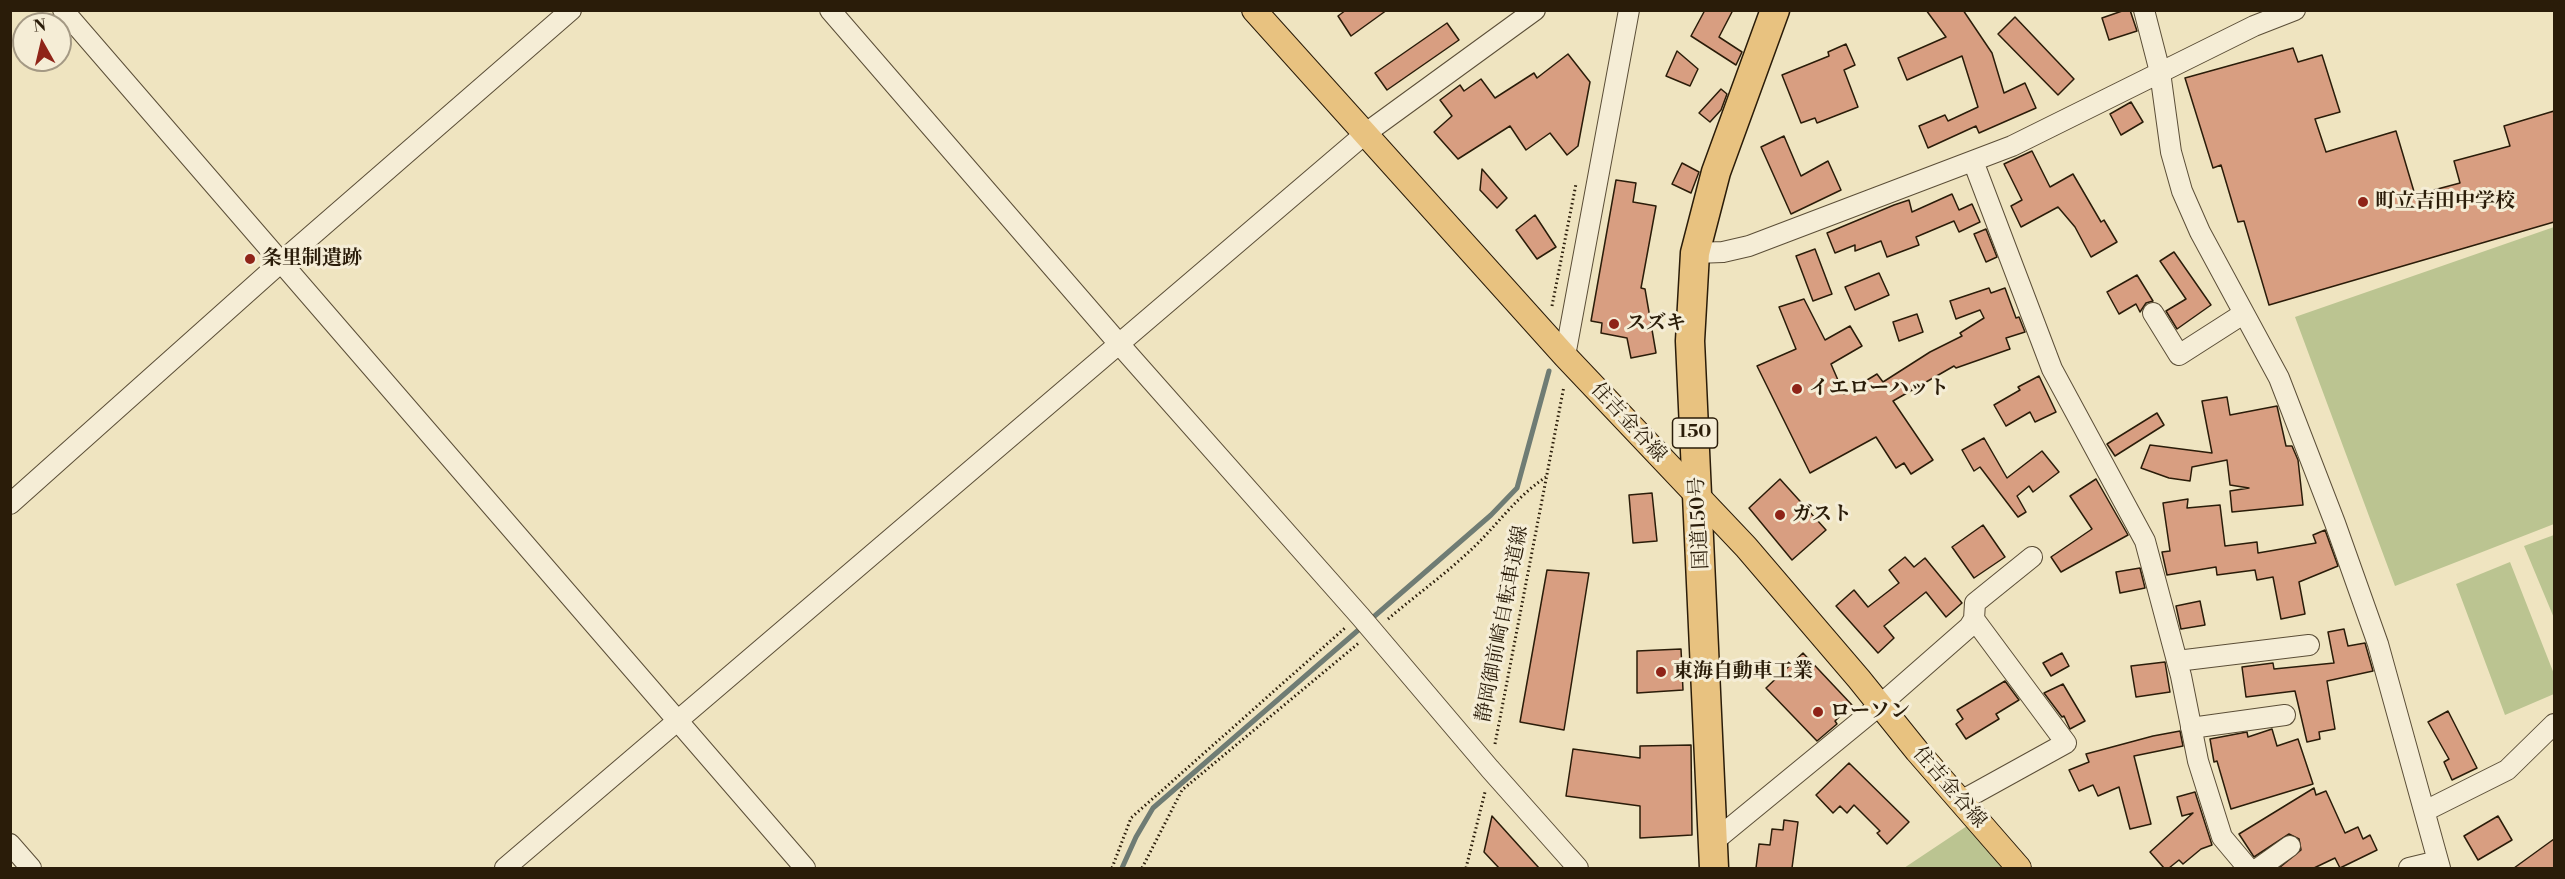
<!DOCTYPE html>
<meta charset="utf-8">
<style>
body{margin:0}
#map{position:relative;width:2565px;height:879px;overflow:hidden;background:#efe4c0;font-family:"Libre Bodoni",serif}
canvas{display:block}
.frame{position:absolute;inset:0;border:12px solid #2a1c09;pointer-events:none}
.north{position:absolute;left:12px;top:12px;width:60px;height:60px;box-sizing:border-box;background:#f5edd6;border:2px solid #a49984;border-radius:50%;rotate:352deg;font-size:16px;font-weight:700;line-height:24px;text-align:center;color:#2a1c09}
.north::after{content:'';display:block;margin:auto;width:21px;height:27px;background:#8f2418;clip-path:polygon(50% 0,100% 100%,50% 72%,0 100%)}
</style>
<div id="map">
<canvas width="2565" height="879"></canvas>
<div class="frame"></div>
<div class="north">N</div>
</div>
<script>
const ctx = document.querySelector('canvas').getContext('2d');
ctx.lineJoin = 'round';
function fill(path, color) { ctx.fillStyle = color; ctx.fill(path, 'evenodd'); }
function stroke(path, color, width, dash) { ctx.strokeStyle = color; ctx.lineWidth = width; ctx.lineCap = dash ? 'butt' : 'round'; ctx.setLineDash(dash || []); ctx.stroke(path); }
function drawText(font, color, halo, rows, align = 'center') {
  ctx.font = font + ' "Libre Bodoni","Noto Serif JP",serif'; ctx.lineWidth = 6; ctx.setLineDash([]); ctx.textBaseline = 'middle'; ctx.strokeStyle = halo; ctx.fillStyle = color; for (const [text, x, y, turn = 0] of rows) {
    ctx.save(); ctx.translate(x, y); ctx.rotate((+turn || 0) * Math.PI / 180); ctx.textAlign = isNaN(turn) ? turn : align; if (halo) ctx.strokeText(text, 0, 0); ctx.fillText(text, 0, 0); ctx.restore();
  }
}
const green = new Path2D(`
 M 2554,227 L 2554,524 L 2395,586 L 2295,317 Z
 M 2554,535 L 2554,618 L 2524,546 Z
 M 2510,562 L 2554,674 L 2554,694 L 2505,715 L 2456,584 Z
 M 1967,826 L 2002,868 L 1904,868 Z`);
const stream = new Path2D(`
 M 1370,620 L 1491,515 L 1517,488 L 1549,371
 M 1122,868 L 1136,837 L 1153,808 L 1363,626`);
const building = new Path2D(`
 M 1346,10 L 1387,10 L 1351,36 L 1338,16 Z
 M 1705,10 L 1733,10 L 1719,37 L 1742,52 L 1736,65 L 1691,36 Z
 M 1926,10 L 1963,10 L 1992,53 L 2004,93 L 2025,83 L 2036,108 L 1979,133 L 1976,126 L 1928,148 L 1919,126 L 1945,115 L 1948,121 L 1978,107 L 1962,56 L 1907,80 L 1898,58 L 1946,37 Z
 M 2125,10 L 2130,10 L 2137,31 L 2109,40 L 2102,18 Z
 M 2015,17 L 2074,79 L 2058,95 L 1998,34 Z
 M 1447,23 L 1459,40 L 1387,90 L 1375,73 Z
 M 1846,44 L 1855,65 L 1844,70 L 1858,107 L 1817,123 L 1815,118 L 1801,123 L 1782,75 L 1829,56 L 1828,52 Z
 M 2293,48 L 2298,62 L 2322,55 L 2340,112 L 2315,119 L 2326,152 L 2396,131 L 2415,195 L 2460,183 L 2454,161 L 2510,146 L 2504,126 L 2554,111 L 2554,222 L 2269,305 L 2244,221 L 2238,222 L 2221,165 L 2213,168 L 2185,78 Z
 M 1677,51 L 1698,69 L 1690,86 L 1666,76 Z
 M 1568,54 L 1590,82 L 1578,146 L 1567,155 L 1550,133 L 1526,150 L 1510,126 L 1458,159 L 1434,132 L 1452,116 L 1440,100 L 1460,85 L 1464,91 L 1481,79 L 1495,98 L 1534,73 L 1537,78 Z
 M 1721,89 L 1727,94 L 1721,110 L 1710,122 L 1699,113 Z
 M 2131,102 L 2143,122 L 2121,135 L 2110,114 Z
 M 1784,136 L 1801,176 L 1828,161 L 1841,190 L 1791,214 L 1761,147 Z
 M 2032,151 L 2050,187 L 2073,174 L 2101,222 L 2104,220 L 2117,242 L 2091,257 L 2075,227 L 2058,207 L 2021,227 L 2011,206 L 2022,200 L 2004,164 Z
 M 1682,163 L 1699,172 L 1691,193 L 1672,184 Z
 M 1482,169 L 1507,198 L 1497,208 L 1480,190 Z
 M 1616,180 L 1636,183 L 1633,202 L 1656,206 L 1641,288 L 1645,289 L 1656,353 L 1631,358 L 1627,338 L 1601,333 L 1602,323 L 1591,321 Z
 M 1952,194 L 1959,210 L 1972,204 L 1980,222 L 1959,232 L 1954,221 L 1916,237 L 1919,245 L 1887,257 L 1881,241 L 1855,251 L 1855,245 L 1835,253 L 1827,233 L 1894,205 L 1909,200 L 1912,212 Z
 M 1535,215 L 1556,247 L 1537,259 L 1516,230 Z
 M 1986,229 L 1997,257 L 1986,262 L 1974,234 Z
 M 1815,249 L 1832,294 L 1813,301 L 1796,256 Z
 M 2174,252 L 2211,305 L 2177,329 L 2166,311 L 2186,299 L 2160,261 Z
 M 1879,273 L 1889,295 L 1855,310 L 1845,287 Z
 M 2137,275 L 2153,301 L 2146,303 L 2140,312 L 2136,304 L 2119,314 L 2107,292 Z
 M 1989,288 L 1991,293 L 2005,288 L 2016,318 L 2019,317 L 2025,332 L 2006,338 L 2010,349 L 1956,368 L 1954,366 L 1893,401 L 1933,460 L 1911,474 L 1904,463 L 1896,468 L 1876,437 L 1810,473 L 1757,366 L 1796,349 L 1779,307 L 1804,299 L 1825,340 L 1850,326 L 1862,346 L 1831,364 L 1844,394 L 1877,374 L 1883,382 L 1930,352 L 1962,336 L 1960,333 L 1984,318 L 1980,310 L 1956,319 L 1950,301 Z
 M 1917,314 L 1923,332 L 1899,341 L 1893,322 Z
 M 2039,376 L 2056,412 L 2035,422 L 2030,412 L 2006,426 L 1994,405 L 2020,390 L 2018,387 Z
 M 2227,397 L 2230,415 L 2277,406 L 2286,446 L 2292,446 L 2298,460 L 2303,505 L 2232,512 L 2230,491 L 2249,488 L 2230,485 L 2227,460 L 2192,467 L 2190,481 L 2169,478 L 2141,468 L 2150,445 L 2212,453 L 2202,401 Z
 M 2157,413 L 2164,425 L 2115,456 L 2107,444 Z
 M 1984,438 L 2007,478 L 2042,451 L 2059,472 L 2033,492 L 2029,486 L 2017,496 L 2026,512 L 2018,517 L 1980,467 L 1974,471 L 1962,450 Z
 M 1780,479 L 1826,530 L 1792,560 L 1749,508 Z
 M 2096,479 L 2128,535 L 2061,572 L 2051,557 L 2092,529 L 2070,496 Z
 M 1652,493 L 1657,541 L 1633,543 L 1629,495 Z
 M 2188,499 L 2187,508 L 2220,505 L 2225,546 L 2257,542 L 2258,553 L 2316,543 L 2313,535 L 2325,530 L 2338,566 L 2299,582 L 2305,614 L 2281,619 L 2273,577 L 2257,580 L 2255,570 L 2217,575 L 2216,567 L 2167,575 L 2162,552 L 2170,551 L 2163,503 Z
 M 1983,525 L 2005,557 L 1974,578 L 1952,547 Z
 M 1905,557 L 1914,567 L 1925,558 L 1962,603 L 1946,617 L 1926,592 L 1884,626 L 1894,638 L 1878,653 L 1836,606 L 1854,590 L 1868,607 L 1899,583 L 1889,570 Z
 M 2140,568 L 2145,588 L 2120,593 L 2116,572 Z
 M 1547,570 L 1589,573 L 1564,730 L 1520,722 Z
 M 2200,601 L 2205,625 L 2181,629 L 2176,606 Z
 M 2344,629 L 2348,646 L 2365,643 L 2373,671 L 2327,681 L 2335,729 L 2319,732 L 2320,739 L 2307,742 L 2295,691 L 2246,697 L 2242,667 L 2273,663 L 2274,669 L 2334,663 L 2328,632 Z
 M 1681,649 L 1683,690 L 1637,693 L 1637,651 Z
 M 1803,653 L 1852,705 L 1835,721 L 1837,724 L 1817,741 L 1766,688 Z
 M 2062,653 L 2069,666 L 2051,676 L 2043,663 Z
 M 2165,662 L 2170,692 L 2136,697 L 2131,666 Z
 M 2005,681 L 2019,700 L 1996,714 L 1999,719 L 1966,739 L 1956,724 L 1963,719 L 1957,710 Z
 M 2063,684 L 2085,721 L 2070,729 L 2064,716 L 2062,717 L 2044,693 Z
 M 2448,711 L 2477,768 L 2452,780 L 2444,762 L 2449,759 L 2428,722 Z
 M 2272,729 L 2277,746 L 2298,739 L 2313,784 L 2231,809 L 2217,761 L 2214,762 L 2210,739 L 2247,732 L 2248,737 Z
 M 2180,731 L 2183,746 L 2134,756 L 2151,824 L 2130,829 L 2119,787 L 2098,796 L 2093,785 L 2079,791 L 2069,770 L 2089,762 L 2086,754 L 2153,736 Z
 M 1691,745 L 1692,835 L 1640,838 L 1640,806 L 1566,796 L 1573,749 L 1640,758 L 1640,746 Z
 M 1849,763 L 1909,822 L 1887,844 L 1877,833 L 1880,831 L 1854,805 L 1847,813 L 1840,806 L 1833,813 L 1816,795 Z
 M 2314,788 L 2316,795 L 2326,791 L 2345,833 L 2358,827 L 2363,839 L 2370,835 L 2377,850 L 2340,868 L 2335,858 L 2314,868 L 2279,868 L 2301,850 L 2299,839 L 2289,834 L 2254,857 L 2239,834 Z
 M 2195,792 L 2212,845 L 2201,849 L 2183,864 L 2179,860 L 2169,868 L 2164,868 L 2150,852 L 2193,813 L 2182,816 L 2177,797 Z
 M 1492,816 L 1539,868 L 1499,868 L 1484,852 Z
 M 2498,816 L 2512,840 L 2478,860 L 2464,836 Z
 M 1784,820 L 1798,822 L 1792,868 L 1756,868 L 1759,844 L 1770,845 L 1772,829 L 1783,830 Z
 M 2554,839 L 2554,868 L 2514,868 Z`);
const path = new Path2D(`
 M 1552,306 L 1576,184
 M 1388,619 C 1416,595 1447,573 1473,548 C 1498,524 1517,496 1546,477
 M 1495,744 L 1564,386
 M 1112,868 L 1131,818 L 1345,628
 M 1142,868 L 1182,790 L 1360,642
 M 1466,868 L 1485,792`);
const minor = new Path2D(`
 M 63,10 L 805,868
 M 830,10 L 1120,345 L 1360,616 L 1490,769 L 1578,868
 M 2144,10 L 2160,72 L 2171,152 L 2182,191 L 2200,232 L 2279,378 L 2335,523 L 2378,644 L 2440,868
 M 1973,161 L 2052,369 L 2145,541 L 2181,676 L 2198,761 L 2222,837 L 2248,868
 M 1695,253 L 1723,252 L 1749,246 L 2012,146 L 2254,26 L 2295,10
 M 2153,313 L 2179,355 L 2243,314
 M 1565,356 L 1629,10
 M 10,504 L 280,263 L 571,10
 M 1974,619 L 1975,603 L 2032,557
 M 2177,661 L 2309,645
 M 2191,728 L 2285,715
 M 2425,811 L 2507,770 L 2554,724
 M 1713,842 L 1880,705 L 1969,627 L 1974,619 L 2066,743 L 1961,801
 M 10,844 L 31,868
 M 505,868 L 1366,133 L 1535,10
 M 2259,868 L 2290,846
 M 2409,868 L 2438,861`);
const major = new Path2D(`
 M 1254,10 L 1565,356 L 1746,547 L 1859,679 L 1917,751 L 2019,868`);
const highway = new Path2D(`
 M 1714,868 L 1690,341 L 1695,253 L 1716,172 L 1775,10`);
const markers = [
 [2363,202,6,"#8f2418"],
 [250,259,6,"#8f2418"],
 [1614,324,6,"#8f2418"],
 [1797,389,6,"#8f2418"],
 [1780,515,6,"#8f2418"],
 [1661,672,6,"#8f2418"],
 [1818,712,6,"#8f2418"]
];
const shields = [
 [1695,433,45]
];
const shieldNames = [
 ["150",1695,433]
];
const poiNames = [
 ["町立吉田中学校",2375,202],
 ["条里制遺跡",262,259],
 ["スズキ",1626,324],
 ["イエローハット",1809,389],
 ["ガスト",1792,515],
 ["東海自動車工業",1673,672],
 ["ローソン",1830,712]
];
const streetNames = [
 ["住吉金谷線",1628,423,47],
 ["国道150号",1700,523,-93],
 ["静岡御前崎自転車道線",1503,624,-79],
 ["住吉金谷線",1949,788,49]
];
fill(green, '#bbc491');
stroke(stream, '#6f7c74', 5);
fill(building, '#d89e81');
stroke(building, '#2a1c09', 1.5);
stroke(minor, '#5b4e37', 22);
stroke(major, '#2a1c09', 26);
stroke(highway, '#2a1c09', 31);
stroke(path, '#2a1c09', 3, [1.5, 3]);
stroke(minor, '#f5edd6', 20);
stroke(major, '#e8c280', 24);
stroke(highway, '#e8c280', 28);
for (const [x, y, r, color] of markers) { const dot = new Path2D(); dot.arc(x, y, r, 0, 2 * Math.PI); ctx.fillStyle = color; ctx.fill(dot); stroke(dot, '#f5edd6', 2); }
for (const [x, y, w] of shields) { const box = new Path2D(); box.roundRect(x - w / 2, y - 15, w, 30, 4.5); ctx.fillStyle = '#f5edd6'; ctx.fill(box); stroke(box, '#2a1c09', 1.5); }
drawText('bold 18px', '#2a1c09', null, shieldNames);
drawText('bold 20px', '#2a1c09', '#f5edd6', poiNames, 'left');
drawText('20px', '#2a1c09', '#f5edd6', streetNames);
</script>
